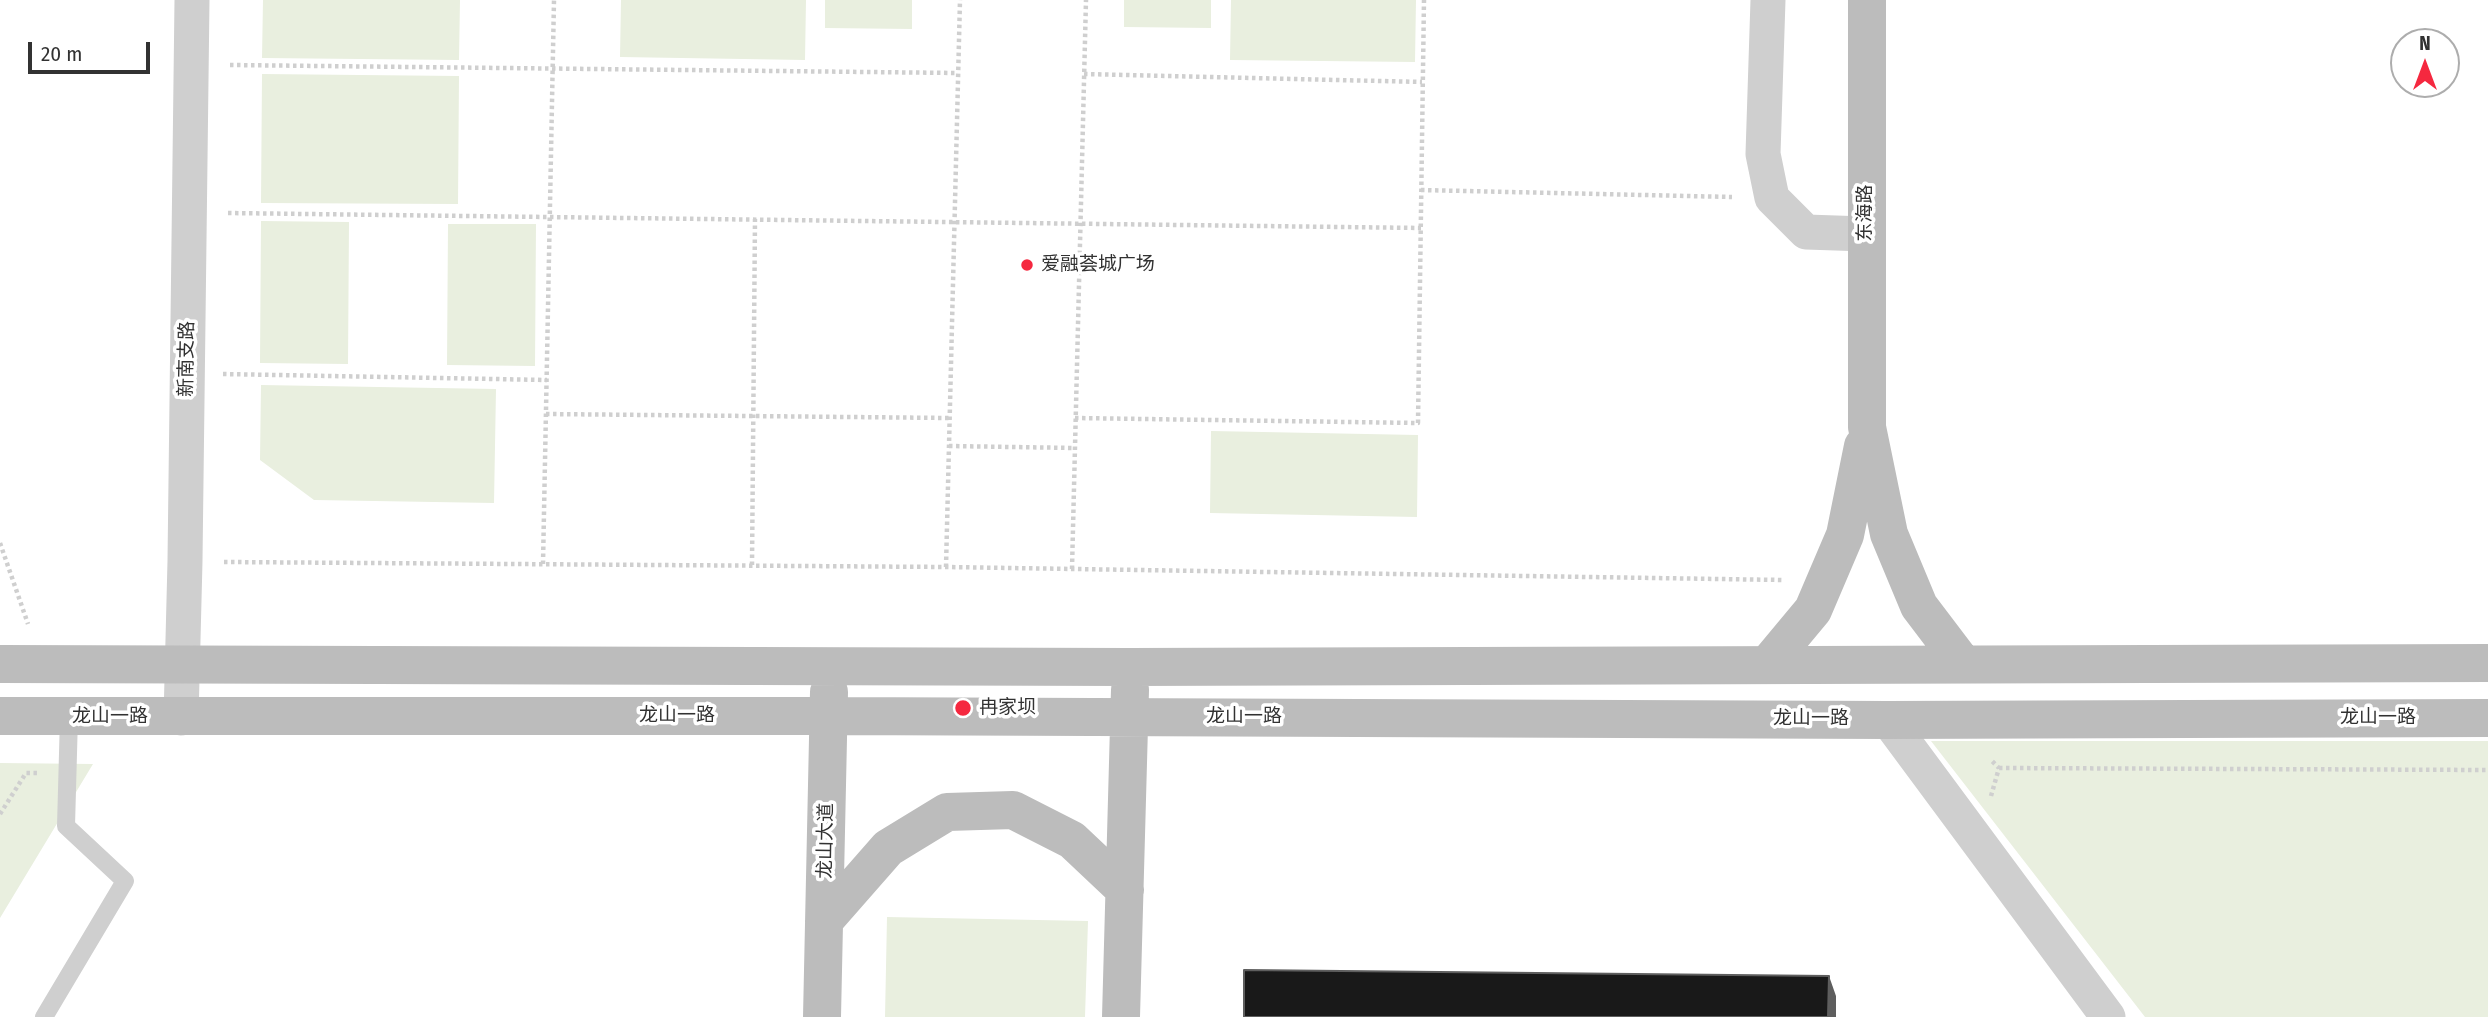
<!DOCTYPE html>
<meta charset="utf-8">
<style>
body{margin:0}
#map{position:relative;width:2488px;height:1017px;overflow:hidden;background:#fff;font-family:"Fira Sans Condensed",sans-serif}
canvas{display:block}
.north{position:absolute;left:2390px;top:28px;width:70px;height:70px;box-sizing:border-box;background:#fff;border:2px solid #adadad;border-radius:50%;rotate:0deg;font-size:19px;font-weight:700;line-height:28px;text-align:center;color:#323232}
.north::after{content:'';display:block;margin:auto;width:24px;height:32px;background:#f5283f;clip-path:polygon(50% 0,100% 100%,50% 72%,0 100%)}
.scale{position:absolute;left:28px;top:42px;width:122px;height:32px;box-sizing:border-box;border:4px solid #323232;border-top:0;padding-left:9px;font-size:21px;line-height:24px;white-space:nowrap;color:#323232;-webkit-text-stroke:5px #fff;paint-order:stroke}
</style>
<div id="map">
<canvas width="2488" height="1017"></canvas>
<div class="north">N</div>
<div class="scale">20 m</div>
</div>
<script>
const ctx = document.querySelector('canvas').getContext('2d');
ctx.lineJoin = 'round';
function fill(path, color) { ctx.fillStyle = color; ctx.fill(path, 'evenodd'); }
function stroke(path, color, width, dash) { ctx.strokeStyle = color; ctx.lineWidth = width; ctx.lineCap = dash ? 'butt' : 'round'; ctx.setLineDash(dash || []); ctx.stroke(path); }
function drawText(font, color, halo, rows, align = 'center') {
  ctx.font = font + ' "Fira Sans Condensed","Noto Sans SC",sans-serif'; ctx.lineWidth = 7; ctx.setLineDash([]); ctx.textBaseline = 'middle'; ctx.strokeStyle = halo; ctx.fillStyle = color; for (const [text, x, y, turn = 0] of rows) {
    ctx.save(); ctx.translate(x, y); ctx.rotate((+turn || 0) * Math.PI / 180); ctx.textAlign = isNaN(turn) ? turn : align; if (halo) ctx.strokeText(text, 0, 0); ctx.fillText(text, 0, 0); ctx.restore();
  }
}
const green = new Path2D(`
 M 263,0 L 460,0 L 459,60 L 262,58 Z
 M 621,0 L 806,0 L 805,60 L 620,57 Z
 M 825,0 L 912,0 L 912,29 L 825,28 Z
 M 1124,0 L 1211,0 L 1211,28 L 1124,27 Z
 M 1231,0 L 1416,0 L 1415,62 L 1230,60 Z
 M 262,74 L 459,76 L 458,204 L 261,203 Z
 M 261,221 L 349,222 L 348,364 L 260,363 Z
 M 448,224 L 536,224 L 535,366 L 447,365 Z
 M 261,385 L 496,389 L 494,503 L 314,500 L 260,460 Z
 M 1211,431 L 1418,435 L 1417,517 L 1210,513 Z
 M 1931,741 L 2488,741 L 2488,1017 L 2145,1017 Z
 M 0,763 L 93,764 L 0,918 Z
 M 887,917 L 1088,921 L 1085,1017 L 885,1017 Z`);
const path = new Path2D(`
 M 230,65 L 958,73
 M 1084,74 L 1422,82
 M 1421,190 L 1732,197
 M 228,213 L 1421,228
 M 223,374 L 547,380
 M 546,414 L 950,418
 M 1075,418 L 1418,423 L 1424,0
 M 949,446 L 1074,448
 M 0,543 L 28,624
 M 224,562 L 946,567 L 1783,580
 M 543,564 L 554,0
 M 752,565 L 755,219
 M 946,567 L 960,0
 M 1072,569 L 1086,0
 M 1999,768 L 2488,770
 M 1991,796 L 1999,768 L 1991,760
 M 0,814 L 26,773 L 40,773`);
const lane = new Path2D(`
 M 44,1017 L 125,881 L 66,826 L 69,717`);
const street = new Path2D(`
 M 1768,0 L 1763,154 L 1772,198 L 1806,232 L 1866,234
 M 181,718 L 185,561 L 192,0
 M 1888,720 L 2108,1017`);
const secondary = new Path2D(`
 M 1867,0 L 1867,427 L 1889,534 L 1919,606 L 1963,664
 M 0,664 L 1130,667 L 2488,663
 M 1768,664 L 1813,610 L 1845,535 L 1863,446
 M 0,716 L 829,716 L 1888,720 L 2488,718
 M 824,921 L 888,848 L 947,812 L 1013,810 L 1072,840 L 1125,890
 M 822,1017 L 829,692
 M 1121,1017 L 1130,690`);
const shadedWall = new Path2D(`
 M 1829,976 L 1836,996 L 1836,1017 L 1828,1017 Z`);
const building = new Path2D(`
 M 1244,970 L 1829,976 L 1828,1017 L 1244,1017 Z`);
const markers = [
 [1027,265,7,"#f5283f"],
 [963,708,9,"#f5283f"]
];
const streetNames = [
 ["东海路",1866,213,-90],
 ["新南支路",187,359,-89],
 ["龙山一路",677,716],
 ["龙山一路",110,717],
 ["龙山一路",1244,717],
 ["龙山一路",2378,718],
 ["龙山一路",1811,719],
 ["龙山大道",826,841,-89]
];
const poiNames = [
 ["爱融荟城广场",1041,265],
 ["冉家坝",979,708]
];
fill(green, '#e9efdf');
stroke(path, '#cfcfcf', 4.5, [3.5, 3.5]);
stroke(lane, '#cfcfcf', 18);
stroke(street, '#cfcfcf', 35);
stroke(secondary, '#bcbcbc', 38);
fill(shadedWall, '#5e5e5e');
fill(building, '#191919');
stroke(building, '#5e5e5e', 2);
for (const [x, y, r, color] of markers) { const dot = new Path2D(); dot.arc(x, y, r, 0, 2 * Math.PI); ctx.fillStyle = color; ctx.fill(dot); stroke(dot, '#fff', 2.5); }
drawText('19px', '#323232', '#fff', streetNames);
drawText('19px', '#323232', '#fff', poiNames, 'left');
</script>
